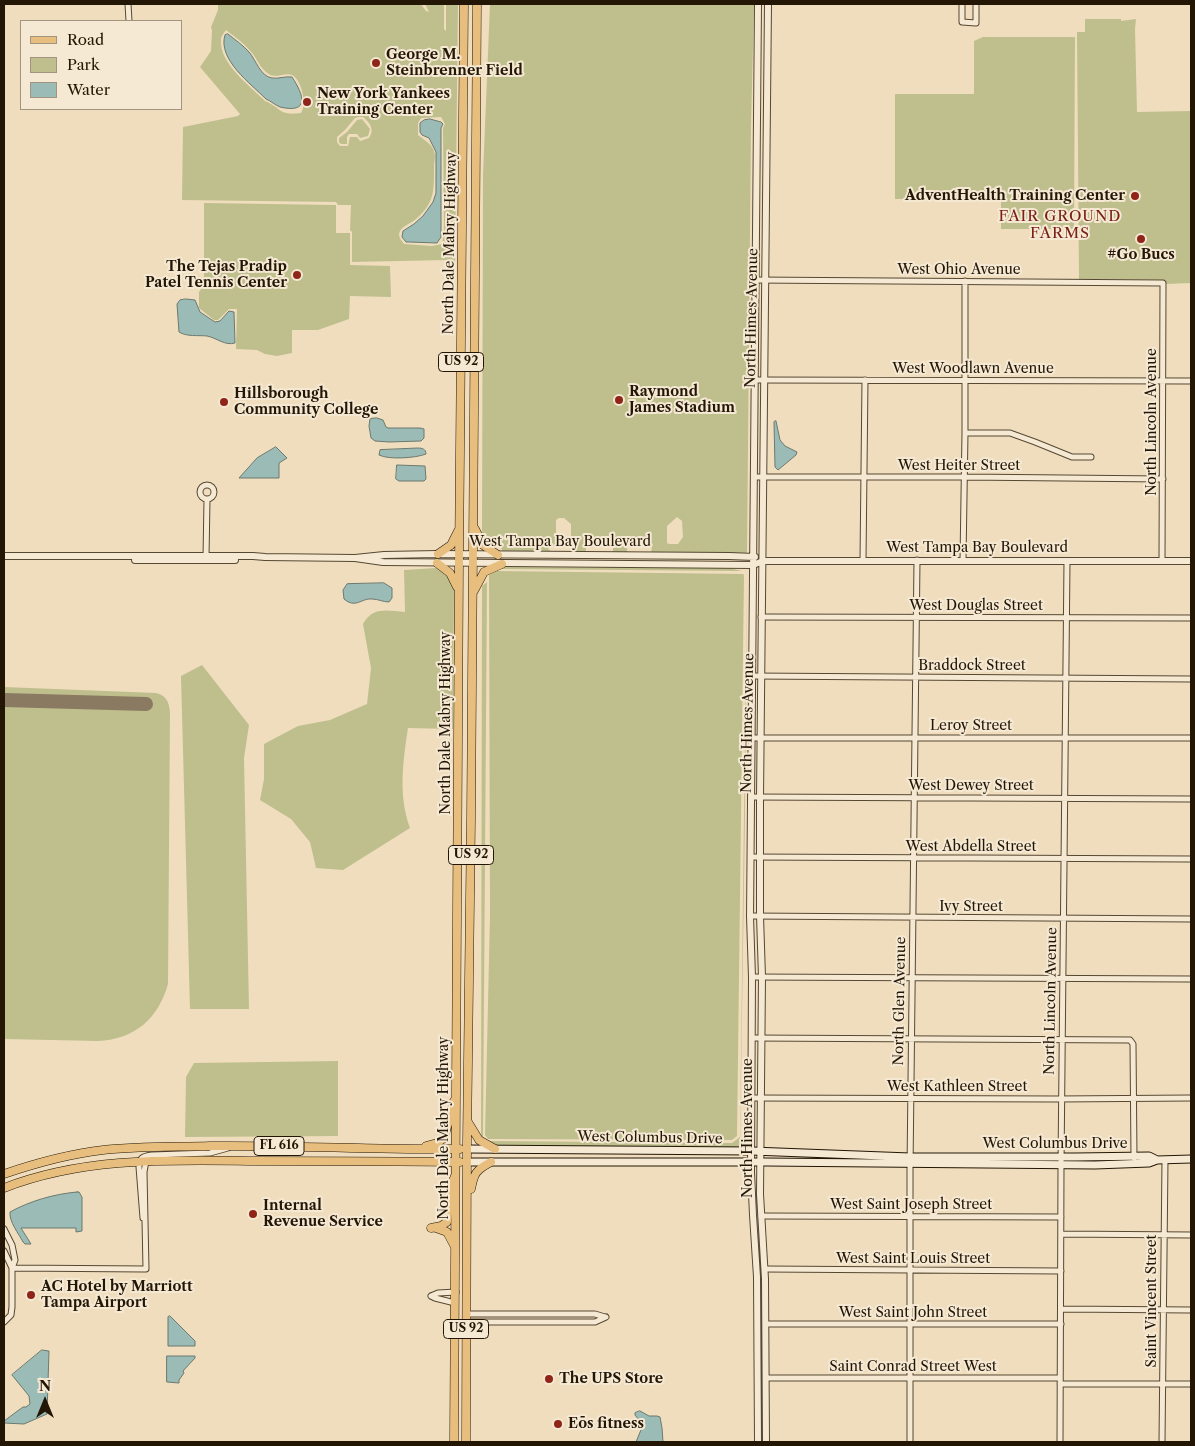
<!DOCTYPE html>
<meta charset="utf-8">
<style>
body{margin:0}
#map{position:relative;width:1195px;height:1446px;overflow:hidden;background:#f0ddbd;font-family:"Libre Caslon Text",serif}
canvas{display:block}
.frame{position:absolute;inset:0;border:5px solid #231605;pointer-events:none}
.legend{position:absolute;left:20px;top:20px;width:162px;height:90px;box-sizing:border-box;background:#f5e9d4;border:1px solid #a19581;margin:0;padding:6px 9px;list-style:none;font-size:15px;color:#231605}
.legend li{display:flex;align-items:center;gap:10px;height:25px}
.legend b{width:25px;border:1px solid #a19581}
.north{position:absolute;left:20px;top:1376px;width:50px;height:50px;-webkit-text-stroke:4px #f5e9d4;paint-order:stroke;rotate:0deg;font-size:14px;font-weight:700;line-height:20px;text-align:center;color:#231605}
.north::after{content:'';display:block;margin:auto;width:18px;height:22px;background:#231605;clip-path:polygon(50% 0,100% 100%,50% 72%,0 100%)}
</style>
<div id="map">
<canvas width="1195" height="1446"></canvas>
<div class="frame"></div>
<ul class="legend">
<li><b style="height:6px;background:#e8be7e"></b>Road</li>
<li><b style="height:14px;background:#bebf8d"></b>Park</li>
<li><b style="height:14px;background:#9bbbb6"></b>Water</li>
</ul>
<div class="north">N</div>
</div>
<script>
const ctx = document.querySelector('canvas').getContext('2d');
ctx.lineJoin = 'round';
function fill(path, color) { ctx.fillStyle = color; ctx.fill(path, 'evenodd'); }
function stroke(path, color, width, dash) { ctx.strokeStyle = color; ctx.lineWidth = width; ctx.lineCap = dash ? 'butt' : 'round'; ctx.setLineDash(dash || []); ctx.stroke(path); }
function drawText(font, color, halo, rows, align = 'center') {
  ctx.font = font + ' "Libre Caslon Text",serif'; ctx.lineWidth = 4; ctx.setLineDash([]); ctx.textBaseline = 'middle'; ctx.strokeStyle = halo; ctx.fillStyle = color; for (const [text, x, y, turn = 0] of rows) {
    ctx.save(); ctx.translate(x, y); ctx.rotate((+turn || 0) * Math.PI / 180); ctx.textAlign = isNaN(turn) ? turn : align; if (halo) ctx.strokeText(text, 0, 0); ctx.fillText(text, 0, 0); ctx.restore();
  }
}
const green = new Path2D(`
 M 218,4 L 421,4 L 426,11 L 429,12 L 425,4 L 444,4 L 444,29 L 446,31 L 446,4 L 458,4 L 455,264 L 448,263 L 446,260 L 352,262 L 352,232 L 350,230 L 351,205 L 338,205 L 336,202 L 182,200 L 183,127 L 238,116 L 240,114 L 200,67 L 211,51 L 212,30 L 211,27 L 218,10 ZM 226,30 C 235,37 245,44 252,53 C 258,60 260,69 269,74 C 276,79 285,72 292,75 C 302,80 307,105 301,113 C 278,116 282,108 265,101 C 250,86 219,63 221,40 C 221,36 224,33 226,30 ZM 359,117 L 363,117 C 370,123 375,129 369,138 L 360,141 L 357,137 L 350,137 L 348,146 L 340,146 L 337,142 L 337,137 L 345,130 L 355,118 ZM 441,117 L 445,124 L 443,128 L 444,234 L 442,244 L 432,246 L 404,244 C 402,241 399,238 399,234 C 400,226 411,224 416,219 C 435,203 434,190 434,167 C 434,161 436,157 434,151 C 431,143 424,140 418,135 L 418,123 L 421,118 Z
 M 490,4 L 754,4 L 751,126 L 747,553 L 651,552 L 652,547 L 649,545 L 629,545 L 627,547 L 627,552 L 613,552 L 613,547 L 611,545 L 587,546 L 586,547 L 586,552 L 571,552 L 571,548 L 569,546 L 550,546 L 548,549 L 552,552 L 502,552 L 502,549 L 482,536 L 483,175 ZM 677,517 L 682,521 L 683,537 L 678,544 L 669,544 L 667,543 L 667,526 ZM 559,518 L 564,518 L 571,524 L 571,544 L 560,544 L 556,539 L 556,520 Z
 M 1085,19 L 1121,19 L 1121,21 L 1136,19 L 1135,29 L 1137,112 L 1191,111 L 1191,283 L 1166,284 L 1166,280 L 1079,279 L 1077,32 L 1085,32 Z
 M 983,37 L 1075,37 L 1074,229 L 1001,229 L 1001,199 L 895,199 L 895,94 L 974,94 L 974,41 Z
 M 362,119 L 370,129 L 368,136 L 360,138 L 357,134 L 349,134 L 347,137 L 347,144 L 341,144 L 339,142 L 339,138 L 347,132 L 357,120 Z
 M 204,203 L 336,205 L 336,233 L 350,233 L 350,265 L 390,266 L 391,297 L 350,296 L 349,319 L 318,330 L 292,330 L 292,353 L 277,356 L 265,354 L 257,350 L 236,349 L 237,309 L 229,309 L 218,320 L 214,320 L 199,308 L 199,292 L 204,285 Z
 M 502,567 L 729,568 L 742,571 L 502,569 Z
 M 436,568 L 446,572 L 454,589 L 453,729 L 408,728 C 403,761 398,795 410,828 L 343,870 L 316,868 L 310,842 L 291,819 L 260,800 L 264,779 L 264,744 L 298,726 L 330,720 L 367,704 L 371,668 L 363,624 C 373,606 388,611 405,612 L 404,570 Z
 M 497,571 L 743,574 L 744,575 L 737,1136 L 732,1140 L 488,1139 L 485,1135 L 490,915 L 489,575 Z
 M 747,576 L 745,814 L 740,1149 L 493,1145 L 481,1137 L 482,586 L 487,582 L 483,1137 L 488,1141 L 732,1143 L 740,1137 Z
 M 202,665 L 249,725 L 244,758 L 249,1009 L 190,1009 L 181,676 Z
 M 4,687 L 156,693 C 166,695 169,702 170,712 L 168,984 C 158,1019 135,1039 98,1041 L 4,1039 L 4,704 L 147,709 L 148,700 L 4,695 Z
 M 338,1061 L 338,1136 L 185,1137 L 186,1077 L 194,1063 Z`);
const water = new Path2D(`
 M 228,34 C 235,40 243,45 249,52 C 256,60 260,76 272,78 C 279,79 285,76 292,77 C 304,95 310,114 280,107 C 275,105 271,101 266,99 C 251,84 217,59 225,35 Z
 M 430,119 L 441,122 L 443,124 L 441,128 L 441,237 L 437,243 L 409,242 L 406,242 L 402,237 L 403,231 L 414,224 L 423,216 L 433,202 L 436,193 L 436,152 L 429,138 L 422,135 L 420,132 L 420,123 L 424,120 Z
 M 186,299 L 195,300 L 200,312 L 215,322 L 220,321 L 229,311 L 234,312 L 235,343 C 225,346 217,338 207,336 C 198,335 187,337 179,332 L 177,304 L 180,300 Z
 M 377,418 L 383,420 L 386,427 L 388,428 L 420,428 L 424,429 L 424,438 L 421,441 L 389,442 L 375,441 L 371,438 L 369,426 L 370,419 Z
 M 776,421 L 780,440 L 785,446 L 797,452 L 796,455 L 778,470 L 775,467 L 774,422 Z
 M 276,447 L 287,458 L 279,463 L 279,478 L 239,478 L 257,458 Z
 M 418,448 C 422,448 426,449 426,454 C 416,458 389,460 379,455 L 380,450 Z
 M 397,465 L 425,466 L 426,479 L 424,481 L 399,481 L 396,479 Z
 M 384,583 L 392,588 L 392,598 L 389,602 C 383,602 378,599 372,599 C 361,598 356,609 344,599 L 343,590 L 347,584 Z
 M 77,1192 L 79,1192 L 82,1197 L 82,1231 L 76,1232 L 76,1228 L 21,1228 L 31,1244 L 25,1244 L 23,1242 C 19,1234 9,1222 10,1212 C 30,1201 54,1194 77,1192 Z
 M 170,1316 L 195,1341 L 195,1346 L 168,1346 L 168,1317 Z
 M 42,1350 L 49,1351 L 47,1414 L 24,1424 L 4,1423 L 4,1421 L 23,1407 L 26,1407 L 30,1404 L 29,1396 L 12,1375 Z
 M 167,1356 L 195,1356 L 195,1358 L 183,1371 L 184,1373 L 179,1380 L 179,1383 L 167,1382 Z
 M 640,1411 L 649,1416 L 657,1416 L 660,1417 L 662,1428 L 663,1442 L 636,1442 L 643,1425 L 635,1415 L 635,1413 Z`);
const taxiway = new Path2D(`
 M 4,700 L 146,704`);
const minor = new Path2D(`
 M 128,4 L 129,21
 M 962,4 L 962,22 L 976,23 L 976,4
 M 755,280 L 1163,283 L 1162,560
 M 755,380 L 1191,381
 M 965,433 L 1010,433 L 1035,442 L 1072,457 L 1091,457
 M 754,477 L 965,477 L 1163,479
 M200 492a7 7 0 1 1 14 0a7 7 0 1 1-14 0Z
 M 206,558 L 207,499
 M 863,560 L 865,380
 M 963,560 L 965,433 L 965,281
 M 761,617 L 1191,618
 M 752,676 L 1191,679
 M 751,738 L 1191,738
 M 751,797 L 1191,799
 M 751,857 L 1191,859
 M 750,916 L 1191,919
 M 752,977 L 1191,979
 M 752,1038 L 1130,1040 L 1133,1044 L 1134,1158
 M 752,1098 L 1058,1099 L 1191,1098
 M 761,1216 L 1061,1217
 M 143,1218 L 139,1167 C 139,1158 143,1156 152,1155 L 210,1153 L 228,1148
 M 4,1229 L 12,1245 L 15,1260 L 12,1268 L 12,1307 L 11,1315 L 4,1322
 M 1061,1234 L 1191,1235
 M 4,1251 L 12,1268
 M 12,1268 L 146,1269 L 144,1172 L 146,1161
 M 765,1269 L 1061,1271
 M 431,1296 L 435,1298 L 455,1303
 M 431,1296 L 438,1293 L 456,1292
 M 1061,1309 L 1191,1310
 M 466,1314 L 595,1314 L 605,1317
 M 466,1322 L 595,1322 L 606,1317
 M 766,1324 L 1061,1324
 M 766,1378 L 1060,1378
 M 1060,1384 L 1191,1384
 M 910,1442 L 910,1169 L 917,560
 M 1060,1442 L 1061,1165 L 1067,561
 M 1162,1442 L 1165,1160`);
const tertiary = new Path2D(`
 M 4,556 L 253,556 L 265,557 L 355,558 L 384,555 L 438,554 L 729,556 L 755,557
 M 355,558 L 383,562 L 753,565 L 763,561 L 1191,561
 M 135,560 L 235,560
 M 758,1442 L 757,1277 L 753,1215 L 751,1172 L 752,977 L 750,916 L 758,4
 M 766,1442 L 765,1279 L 760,1194 L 762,977 L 760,916 L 760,797 L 768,4`);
const secondary = new Path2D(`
 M 467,1149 L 752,1151 L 910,1157 L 1076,1157 L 1149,1156 L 1157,1160
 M 467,1162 L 765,1162 L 1095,1165 L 1149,1163 L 1157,1160 L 1191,1159`);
const primary = new Path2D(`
 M 475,529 L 483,545 L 498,555
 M 438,554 L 451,545 L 458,531
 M 437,563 L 450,573 L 457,587
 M 474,591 L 484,572 L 502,564
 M 468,1122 L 479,1140 L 495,1149
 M 426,1146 L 437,1143 L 444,1138 L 454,1101
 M 4,1174 C 36,1163 69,1154 103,1150 C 138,1146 174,1147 210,1146 C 293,1145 377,1150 460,1149
 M 4,1188 C 83,1157 168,1160 251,1161 C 321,1161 391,1161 460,1162
 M 471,1189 C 474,1173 476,1170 491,1162
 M 431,1228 L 441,1226 L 447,1222 L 448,1192 L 455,1176
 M 436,1228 L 447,1232 L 455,1247
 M 454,1442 L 459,563 L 464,4
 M 466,1442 L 467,1142 L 471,819 L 477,4`);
const markers = [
 [376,63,5,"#8f2418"],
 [307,102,5,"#8f2418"],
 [1135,196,5,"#8f2418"],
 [1141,239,5,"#8f2418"],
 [297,275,5,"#8f2418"],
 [619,400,5,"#8f2418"],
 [224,402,5,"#8f2418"],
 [253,1214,5,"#8f2418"],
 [31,1295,5,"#8f2418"],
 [549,1379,5,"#8f2418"],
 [558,1424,5,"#8f2418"]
];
const shields = [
 [461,362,45],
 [471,855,45],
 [279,1146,50],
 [466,1329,45]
];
const shieldNames = [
 ["US 92",461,362],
 ["US 92",471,855],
 ["FL 616",279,1146],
 ["US 92",466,1329]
];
const poiNames = [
 ["George M.",386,55],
 ["Steinbrenner Field",386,71],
 ["New York Yankees",317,94],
 ["Training Center",317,110],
 ["AdventHealth Training Center",1125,196,"right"],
 ["#Go Bucs",1141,255,"center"],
 ["The Tejas Pradip",287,267,"right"],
 ["Patel Tennis Center",287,283,"right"],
 ["Raymond",629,392],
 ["James Stadium",629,408],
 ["Hillsborough",234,394],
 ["Community College",234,410],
 ["Internal",263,1206],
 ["Revenue Service",263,1222],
 ["AC Hotel by Marriott",41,1287],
 ["Tampa Airport",41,1303],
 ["The UPS Store",559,1379],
 ["Eōs fitness",568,1424]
];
const streetNames = [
 ["North Dale Mabry Highway",450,243,-89],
 ["West Ohio Avenue",959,270],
 ["North Himes Avenue",752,318,-89],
 ["West Woodlawn Avenue",973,369],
 ["North Lincoln Avenue",1152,422,-90],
 ["West Heiter Street",959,466],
 ["West Tampa Bay Boulevard",560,542],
 ["West Tampa Bay Boulevard",977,548],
 ["West Douglas Street",976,606],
 ["Braddock Street",972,666],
 ["North Dale Mabry Highway",446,723,-90],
 ["North Himes Avenue",748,723,-89],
 ["Leroy Street",971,726],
 ["West Dewey Street",971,786],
 ["West Abdella Street",971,847],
 ["Ivy Street",971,907],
 ["North Glen Avenue",900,1001,-89],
 ["North Lincoln Avenue",1051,1001,-89],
 ["West Kathleen Street",957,1087],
 ["North Dale Mabry Highway",444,1128,-90],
 ["North Himes Avenue",748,1128,-90],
 ["West Columbus Drive",650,1138,1],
 ["West Columbus Drive",1055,1144],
 ["West Saint Joseph Street",911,1205],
 ["West Saint Louis Street",913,1259],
 ["Saint Vincent Street",1152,1301,-90],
 ["West Saint John Street",913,1313],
 ["Saint Conrad Street West",913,1367]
];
const neighbourhoodNames = [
 ["FAIR GROUND",1060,217],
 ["FARMS",1060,234]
];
fill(green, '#bebf8d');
fill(water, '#9bbbb6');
stroke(water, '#6b796f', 1);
stroke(taxiway, '#8a7a61', 14);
stroke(minor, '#564833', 7);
stroke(tertiary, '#564833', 8);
stroke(secondary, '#231605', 9);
stroke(primary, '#231605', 9);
stroke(minor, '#f5e9d4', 5);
stroke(tertiary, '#f5e9d4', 6);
stroke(secondary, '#f5e9d4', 7);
stroke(primary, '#e8be7e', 8);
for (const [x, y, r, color] of markers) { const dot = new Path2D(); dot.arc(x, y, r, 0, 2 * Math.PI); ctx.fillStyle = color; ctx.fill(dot); stroke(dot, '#f5e9d4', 2); }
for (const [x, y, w] of shields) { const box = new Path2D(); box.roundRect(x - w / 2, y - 9.5, w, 19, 4); ctx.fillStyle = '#f5e9d4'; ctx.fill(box); stroke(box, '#231605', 1); }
drawText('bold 12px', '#231605', null, shieldNames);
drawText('bold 14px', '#231605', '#f5e9d4', poiNames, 'left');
drawText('14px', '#231605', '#f5e9d4', streetNames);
ctx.letterSpacing = '1px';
drawText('15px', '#7a1f14', '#f5e9d4', neighbourhoodNames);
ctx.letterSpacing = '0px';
</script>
